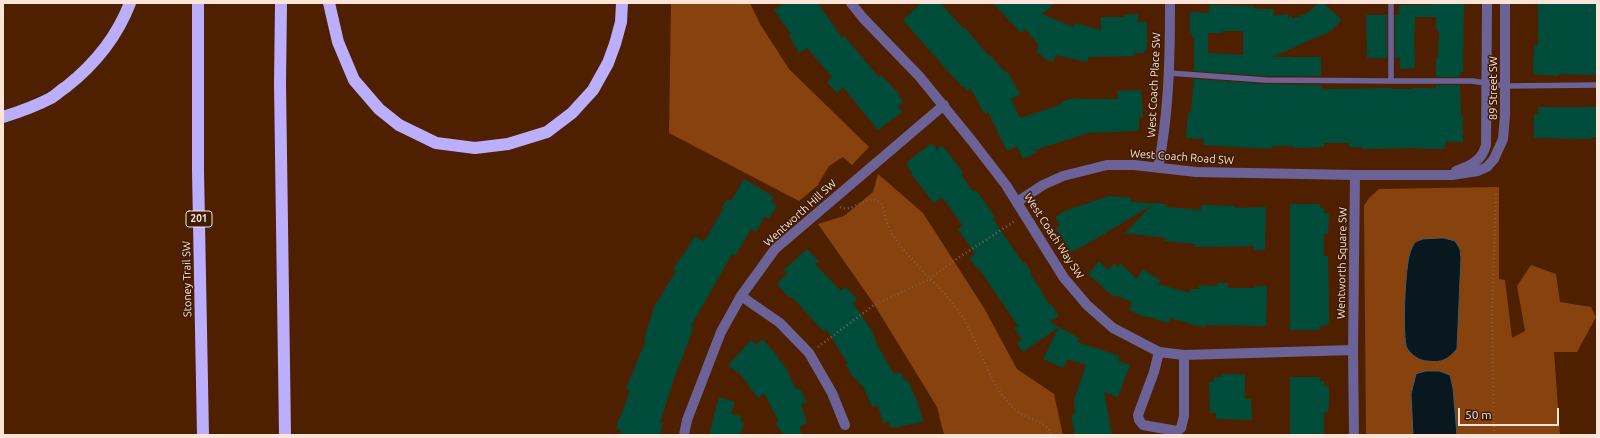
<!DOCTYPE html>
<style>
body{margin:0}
#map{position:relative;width:1600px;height:438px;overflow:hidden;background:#4f2000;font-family:Ubuntu,sans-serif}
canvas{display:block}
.frame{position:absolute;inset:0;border:4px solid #fce5d8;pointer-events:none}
.scale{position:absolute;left:1458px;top:408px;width:101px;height:18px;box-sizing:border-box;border:2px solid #fce5d8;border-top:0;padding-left:5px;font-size:12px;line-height:14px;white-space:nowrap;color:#fce5d8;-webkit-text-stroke:3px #3d1b05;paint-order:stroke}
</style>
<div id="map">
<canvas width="1600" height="438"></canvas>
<div class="frame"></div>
<div class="scale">50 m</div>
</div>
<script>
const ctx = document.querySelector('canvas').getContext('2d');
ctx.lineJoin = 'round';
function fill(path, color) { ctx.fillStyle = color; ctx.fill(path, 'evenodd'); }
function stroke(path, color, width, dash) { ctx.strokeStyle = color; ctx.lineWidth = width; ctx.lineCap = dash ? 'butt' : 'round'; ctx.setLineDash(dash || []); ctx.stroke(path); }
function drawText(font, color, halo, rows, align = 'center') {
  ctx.font = font + ' Ubuntu,sans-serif'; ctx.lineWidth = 3; ctx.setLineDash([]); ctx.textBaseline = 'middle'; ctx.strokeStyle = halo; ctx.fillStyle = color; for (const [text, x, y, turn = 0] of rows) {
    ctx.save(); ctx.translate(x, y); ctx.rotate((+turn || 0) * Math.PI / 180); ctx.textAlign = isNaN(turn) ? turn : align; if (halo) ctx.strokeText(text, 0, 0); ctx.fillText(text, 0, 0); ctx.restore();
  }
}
const green = new Path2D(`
 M 671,3 L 750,3 L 760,24 L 789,69 L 869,147 L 852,165 L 843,157 L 829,166 L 817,186 L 799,201 L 669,133 Z
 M 878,174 L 923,213 L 984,308 L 1017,369 L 1054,394 L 1063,435 L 944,435 L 937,407 L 872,301 L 818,224 L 844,216 L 873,192 Z
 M 1499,187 L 1499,279 L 1505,280 L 1512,338 L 1525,331 L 1517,286 L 1531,265 L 1556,274 L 1560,302 L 1591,307 L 1596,317 L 1577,352 L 1554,352 L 1560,435 L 1366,435 L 1364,206 L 1369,198 L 1379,189 Z`);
const water = new Path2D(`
 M 1444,238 L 1455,241 L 1460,249 L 1461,258 L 1457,349 C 1447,360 1442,363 1427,361 C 1420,361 1411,355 1407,348 C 1402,337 1405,267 1410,253 C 1411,249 1413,246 1415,242 L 1423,239 Z
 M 1426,371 L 1439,371 L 1450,375 L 1453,388 L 1457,435 L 1413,435 L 1411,394 L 1416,374 Z`);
const building = new Path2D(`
 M 784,3 L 818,3 L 842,38 L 844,36 L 879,77 L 881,75 L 900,95 L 899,96 L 903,102 L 898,106 L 902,112 L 878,130 L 843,87 L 837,93 L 827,82 L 832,77 L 807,48 L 799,53 L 793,43 L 789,35 L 791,34 L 774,10 Z
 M 921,3 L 940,3 L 964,29 L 965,28 L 989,56 L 990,55 L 1005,72 L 1007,71 L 1020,94 L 1011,99 L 1020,118 L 1054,107 L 1062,103 L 1061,102 L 1074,98 L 1074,99 L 1118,99 L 1117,91 L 1141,90 L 1143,117 L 1139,117 L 1139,131 L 1088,133 L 1035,150 L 1037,152 L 1023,159 L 1017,146 L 1007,151 L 988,112 L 985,114 L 970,88 L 967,91 L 963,86 L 962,87 L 903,20 Z
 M 993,3 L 1055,3 L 1042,14 L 1073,27 L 1074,23 L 1101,30 L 1101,17 L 1124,17 L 1124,15 L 1138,14 L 1138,22 L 1147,22 L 1147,49 L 1143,53 L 1134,53 L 1134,56 L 1089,57 L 1087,62 L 1056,55 L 1053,62 L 1043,58 L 1043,56 L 1036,52 L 1039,45 L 1025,29 L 1021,33 Z
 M 1319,3 L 1323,3 L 1341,19 L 1338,24 L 1331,31 L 1272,57 L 1321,57 L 1321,76 L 1265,76 L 1194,71 L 1194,37 L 1192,37 L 1192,33 L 1190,33 L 1190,12 L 1209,13 L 1209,5 L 1253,6 L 1253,8 L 1257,8 L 1257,9 L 1274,9 L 1274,16 L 1288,14 L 1288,17 L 1292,16 L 1293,19 L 1307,13 ZM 1222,31 L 1243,31 L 1243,55 L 1208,53 L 1208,33 L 1222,33 Z
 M 1433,3 L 1464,3 L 1463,72 L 1460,72 L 1460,77 L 1436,77 L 1436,58 L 1438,58 L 1439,34 L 1438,29 L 1436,29 L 1436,17 L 1415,17 L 1415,31 L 1414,31 L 1415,68 L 1400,69 L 1400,58 L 1395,58 L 1395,15 L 1399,15 L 1399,5 L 1433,5 Z
 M 1538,3 L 1597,3 L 1597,75 L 1558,74 L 1558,76 L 1533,74 L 1534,45 L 1538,45 Z
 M 1366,15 L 1387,15 L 1387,58 L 1367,58 Z
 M 1194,79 L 1265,84 L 1321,85 L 1322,89 L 1391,88 L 1391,89 L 1412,89 L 1412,88 L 1436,88 L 1436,85 L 1460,85 L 1461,116 L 1463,116 L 1463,142 L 1445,142 L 1445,149 L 1431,149 L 1414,148 L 1362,149 L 1362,147 L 1349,147 L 1349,143 L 1324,143 L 1324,147 L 1303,148 L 1293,148 L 1293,146 L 1272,146 L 1272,149 L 1203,145 L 1204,139 L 1186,138 L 1188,112 L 1191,113 Z
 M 1538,107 L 1597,107 L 1597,137 L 1592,137 L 1592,139 L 1534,138 L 1534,114 L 1538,114 Z
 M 932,143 L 937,150 L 942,145 L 963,172 L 961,174 L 973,192 L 976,190 L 995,217 L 993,218 L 995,222 L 1023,263 L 1025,262 L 1031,272 L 1030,273 L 1049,304 L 1051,304 L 1059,316 L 1049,322 L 1059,327 L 1023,352 L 1017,343 L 1022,339 L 1014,328 L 1018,326 L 982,273 L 977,267 L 976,267 L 969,258 L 975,254 L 958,229 L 963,226 L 942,197 L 934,203 L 912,175 L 913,174 L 907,166 L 908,161 Z
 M 744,179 L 774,197 L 771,202 L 777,206 L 769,219 L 765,216 L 756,232 L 751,229 L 735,256 L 732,254 L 691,326 L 694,327 L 675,376 L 660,423 L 663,423 L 660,435 L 620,435 L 621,430 L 616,429 L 619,418 L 620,418 L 630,391 L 626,389 L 646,340 L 644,339 L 654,307 L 676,271 L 673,269 L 681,257 L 682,257 L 695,236 L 704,242 L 723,209 L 722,208 L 727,199 L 731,201 Z
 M 1109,196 L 1131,198 L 1131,202 L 1166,204 L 1166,207 L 1201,210 L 1201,205 L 1235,206 L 1235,208 L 1266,207 L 1265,250 L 1254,250 L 1254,246 L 1195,247 L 1195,244 L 1165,241 L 1165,238 L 1125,233 L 1152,205 L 1087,244 L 1071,252 L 1056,228 L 1060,225 L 1055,217 L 1068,209 L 1068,210 Z
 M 1290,204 L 1320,204 L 1320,208 L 1324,208 L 1324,213 L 1329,213 L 1328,234 L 1324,234 L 1324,256 L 1328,256 L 1329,320 L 1328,325 L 1320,326 L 1320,330 L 1290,330 Z
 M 807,249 L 819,261 L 815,264 L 841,291 L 846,287 L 857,299 L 853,303 L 874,334 L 873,335 L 877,342 L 876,343 L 894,374 L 898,372 L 899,374 L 901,373 L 905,381 L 908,380 L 917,402 L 918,402 L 923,422 L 891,428 L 889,422 L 883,423 L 878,405 L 872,407 L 862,384 L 860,385 L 857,379 L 856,380 L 853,377 L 846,365 L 848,364 L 826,329 L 824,332 L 792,297 L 790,298 L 778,286 L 779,285 L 777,283 L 787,274 L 784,270 Z
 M 1099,261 L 1108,270 L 1114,263 L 1118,267 L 1121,264 L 1137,279 L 1142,269 L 1160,280 L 1158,284 L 1190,293 L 1190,289 L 1199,289 L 1199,285 L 1217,286 L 1217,283 L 1228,283 L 1228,288 L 1255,288 L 1255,286 L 1267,286 L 1266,326 L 1206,325 L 1206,327 L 1192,325 L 1192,324 L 1170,318 L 1169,323 L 1145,316 L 1144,317 L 1129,310 L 1132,302 L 1115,295 L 1114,297 L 1088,274 Z
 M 1059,327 L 1079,338 L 1077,342 L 1120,356 L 1118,361 L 1130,365 L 1118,397 L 1104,392 L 1112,435 L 1075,435 L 1071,415 L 1075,414 L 1074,400 L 1086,365 L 1068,359 L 1063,368 L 1043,359 Z
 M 762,339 L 775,353 L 787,370 L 796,390 L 800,388 L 807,402 L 801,404 L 807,423 L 799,427 L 802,435 L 784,435 L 775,423 L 779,422 L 764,393 L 758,398 L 738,371 L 737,373 L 728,365 L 751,340 L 756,345 Z
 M 1221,374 L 1245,374 L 1245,399 L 1251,399 L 1252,420 L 1216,419 L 1216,413 L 1210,413 L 1209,382 L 1214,382 L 1214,377 L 1221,377 Z
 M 1290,377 L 1320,377 L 1320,381 L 1324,381 L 1324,386 L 1329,386 L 1329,407 L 1328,412 L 1324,412 L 1324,435 L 1290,435 Z
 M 719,397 L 735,402 L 731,414 L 741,416 L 740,421 L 744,422 L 740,435 L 709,435 Z`);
const path = new Path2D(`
 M 840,207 C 853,214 867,192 881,203 C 885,214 886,225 893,235 C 912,265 942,286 962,316 C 980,344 990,390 1017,411 C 1025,417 1036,420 1044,425 L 1048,428 L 1052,435
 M 818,347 L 874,305 L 930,279 L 952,262 L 1015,221
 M 1494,435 L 1492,313 L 1496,194`);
const lane = new Path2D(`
 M 1169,73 L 1265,80 L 1391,81 L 1391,3
 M 1391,81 L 1472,81 L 1505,86 L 1597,85`);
const street = new Path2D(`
 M 851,3 L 863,18 L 919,76 L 972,141 L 1006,185 L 1064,278 L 1087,305 L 1113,328 L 1159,352 L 1184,355 L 1353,350
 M 1158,168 C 1169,113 1170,59 1170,3
 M 1456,171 C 1470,166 1482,161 1486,145 L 1487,3
 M 1017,202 L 1043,185 L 1063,176 L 1107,165 L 1134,165 L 1196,172 L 1355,175 L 1452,175 L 1478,171 L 1487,167 L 1494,159 L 1503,139 L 1505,116 L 1505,3
 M 741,296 L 780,323 L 809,353 L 832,393 L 845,425
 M 1159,352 L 1154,372 L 1138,415 L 1139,420 L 1143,425 L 1177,431 L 1181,428 L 1184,416 L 1184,355
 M 684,435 L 687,420 L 721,332 L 741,296 L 775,249 L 944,105
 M 1354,435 L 1353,350 L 1355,175`);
const highway = new Path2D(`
 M 198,3 L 198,171 L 203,435
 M 281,3 L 280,84 L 285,435
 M 329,3 L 338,42 L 354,80 L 379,109 L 399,125 L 436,143 L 475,148 L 508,144 L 547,132 L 572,113 L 593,90 L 608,63 L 615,44 L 621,22 L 622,3
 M 3,117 C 19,112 36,106 51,98 C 56,95 61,90 66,87 C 94,65 117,37 130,3`);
const shields = [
 [199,219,26]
];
const shieldNames = [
 ["201",199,219]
];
const streetNames = [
 ["West Coach Place SW",1154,85,-87],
 ["89 Street SW",1493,88,-90],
 ["West Coach Road SW",1182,157,4],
 ["Wentworth Hill SW",800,213,-42],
 ["West Coach Way SW",1054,236,57],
 ["Wentworth Square SW",1342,263,-89],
 ["Stoney Trail SW",187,279,-91]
];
fill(green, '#87420e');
fill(water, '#09181f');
stroke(water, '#525656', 1);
fill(building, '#004c3b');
stroke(path, '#865f45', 2.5, [1, 3]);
stroke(lane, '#6b6297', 5.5);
stroke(street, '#6b6297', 10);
stroke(highway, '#bbaffd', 12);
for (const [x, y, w] of shields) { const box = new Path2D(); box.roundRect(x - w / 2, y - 8, w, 16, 3); ctx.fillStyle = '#3d1b05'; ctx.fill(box); stroke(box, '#fce5d8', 1); }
drawText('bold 10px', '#fce5d8', null, shieldNames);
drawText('11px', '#fce5d8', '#3d1b05', streetNames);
</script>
